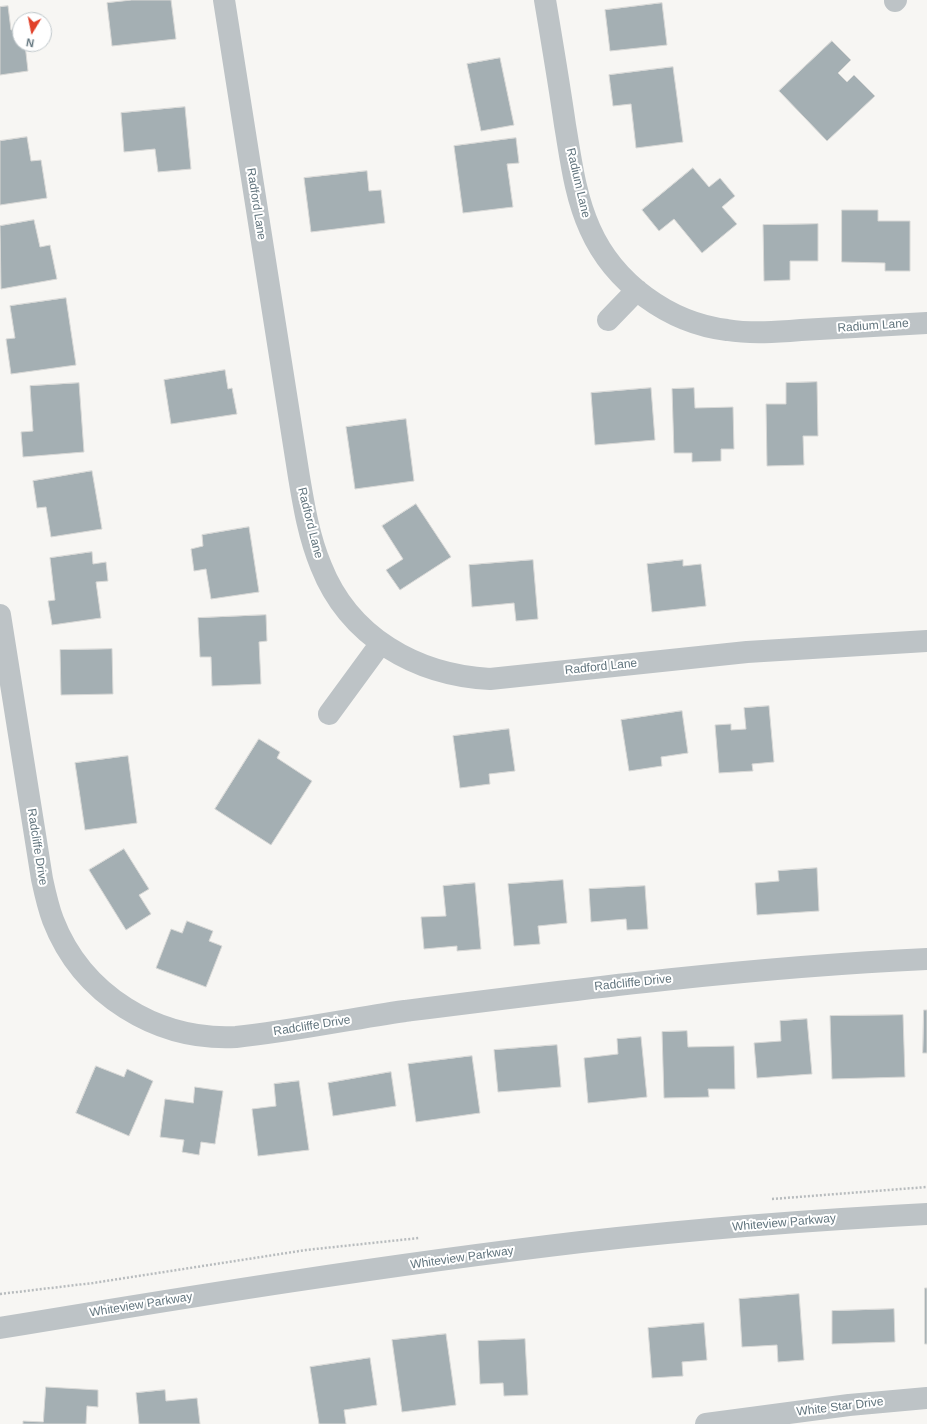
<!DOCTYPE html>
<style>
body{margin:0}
#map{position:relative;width:927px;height:1424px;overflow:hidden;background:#f7f6f3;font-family:Helvetica,sans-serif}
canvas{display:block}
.north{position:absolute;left:12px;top:12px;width:40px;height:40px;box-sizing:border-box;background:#fff;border:1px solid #c0c8cb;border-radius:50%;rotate:190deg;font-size:11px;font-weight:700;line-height:16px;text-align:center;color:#62757e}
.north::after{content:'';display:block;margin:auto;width:14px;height:18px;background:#e14029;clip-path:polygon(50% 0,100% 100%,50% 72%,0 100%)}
</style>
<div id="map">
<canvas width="927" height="1424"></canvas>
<div class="north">N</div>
</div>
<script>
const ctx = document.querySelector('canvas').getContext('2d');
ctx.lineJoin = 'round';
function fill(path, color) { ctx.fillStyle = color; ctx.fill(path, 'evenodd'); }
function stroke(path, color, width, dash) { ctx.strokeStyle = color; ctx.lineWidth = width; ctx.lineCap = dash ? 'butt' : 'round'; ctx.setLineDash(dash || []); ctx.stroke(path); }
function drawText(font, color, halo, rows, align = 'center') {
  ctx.font = font + ' Helvetica,sans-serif'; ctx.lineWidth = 4; ctx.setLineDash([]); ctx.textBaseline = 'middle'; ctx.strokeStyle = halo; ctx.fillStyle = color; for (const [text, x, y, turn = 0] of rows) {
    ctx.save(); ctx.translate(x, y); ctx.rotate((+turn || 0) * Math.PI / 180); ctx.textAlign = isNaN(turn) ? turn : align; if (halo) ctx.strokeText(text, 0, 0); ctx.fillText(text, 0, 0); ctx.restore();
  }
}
const building = new Path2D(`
 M 132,0 L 171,0 L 176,39 L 112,46 L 107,3 Z
 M 662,3 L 667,45 L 610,51 L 605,10 Z
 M 8,6 L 11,30 L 20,29 L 20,44 L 25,44 L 28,71 L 0,75 L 0,7 Z
 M 832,41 L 851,60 L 838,73 L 847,82 L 854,75 L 875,96 L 827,141 L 779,91 Z
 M 500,58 L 514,125 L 481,131 L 467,64 Z
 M 673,67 L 683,142 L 636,148 L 631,104 L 613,106 L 609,75 Z
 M 185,107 L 191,169 L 158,172 L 155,149 L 124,152 L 121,113 Z
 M 27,137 L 31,161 L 41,160 L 47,198 L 0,205 L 0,141 Z
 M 516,138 L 519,163 L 507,164 L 513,207 L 463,213 L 454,146 Z
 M 693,168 L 709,187 L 720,178 L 735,196 L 722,207 L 737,224 L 702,253 L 674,219 L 659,231 L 642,210 Z
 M 367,171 L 369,191 L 381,190 L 385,223 L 311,232 L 304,178 Z
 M 842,210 L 878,210 L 878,221 L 910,221 L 910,271 L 885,271 L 885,263 L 842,262 Z
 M 34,220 L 40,247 L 50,245 L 57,279 L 1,289 L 0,226 Z
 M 818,224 L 818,261 L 790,261 L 790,280 L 764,281 L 763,225 Z
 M 66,298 L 76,365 L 11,374 L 6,339 L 15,338 L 10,306 Z
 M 225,370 L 228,389 L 232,388 L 237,414 L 171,424 L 164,380 Z
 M 817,382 L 818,436 L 803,436 L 804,465 L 767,466 L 766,404 L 786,404 L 786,383 Z
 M 79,383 L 84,452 L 23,457 L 21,432 L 33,431 L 30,386 Z
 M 651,388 L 655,440 L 595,445 L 591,393 Z
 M 694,388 L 695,408 L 733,407 L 734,449 L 721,449 L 721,461 L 692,462 L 692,453 L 674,453 L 672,389 Z
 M 406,419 L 414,481 L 355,489 L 346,427 Z
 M 92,471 L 102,529 L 51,537 L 46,507 L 37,508 L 33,481 Z
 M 416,504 L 451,557 L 400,590 L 386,570 L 403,559 L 382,526 Z
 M 249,527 L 259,592 L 211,599 L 206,569 L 194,571 L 191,549 L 203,546 L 202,535 Z
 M 92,552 L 93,564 L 106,562 L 108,581 L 96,582 L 101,618 L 52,625 L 48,601 L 55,600 L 50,558 Z
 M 533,560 L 538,619 L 516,621 L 514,603 L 472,607 L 469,565 Z
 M 683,560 L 683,566 L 701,564 L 706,606 L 652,612 L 647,564 Z
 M 266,615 L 267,641 L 259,642 L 261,684 L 212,686 L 211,657 L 200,657 L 198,618 Z
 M 112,649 L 113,694 L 61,695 L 60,650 Z
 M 769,706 L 774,762 L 752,764 L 753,771 L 719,773 L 715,725 L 731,724 L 731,730 L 746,729 L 744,708 Z
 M 682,711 L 688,753 L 661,757 L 662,766 L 629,771 L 621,720 Z
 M 509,729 L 515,771 L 489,774 L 490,784 L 460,788 L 453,736 Z
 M 259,739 L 280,752 L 277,758 L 312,781 L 271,845 L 215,809 Z
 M 128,756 L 137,823 L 85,830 L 75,763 Z
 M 124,849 L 149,889 L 139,895 L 151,914 L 126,930 L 89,870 Z
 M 817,868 L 819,911 L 757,915 L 755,883 L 779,881 L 778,871 Z
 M 563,880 L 567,923 L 538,926 L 540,944 L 514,946 L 508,884 Z
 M 475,883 L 481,949 L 457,951 L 457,946 L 424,949 L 421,917 L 446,916 L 443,886 Z
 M 645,886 L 648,929 L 627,930 L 626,919 L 591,922 L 589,889 Z
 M 187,921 L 213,931 L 209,941 L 222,946 L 206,987 L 156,968 L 171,929 L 182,933 Z
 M 924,1010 L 927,1010 L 927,1053 L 923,1053 Z
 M 903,1015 L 905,1077 L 832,1079 L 830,1016 Z
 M 807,1019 L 812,1074 L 757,1078 L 754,1043 L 781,1041 L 780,1021 Z
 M 687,1031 L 688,1047 L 734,1046 L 735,1089 L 708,1089 L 709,1097 L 664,1098 L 662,1032 Z
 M 641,1037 L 647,1097 L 588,1103 L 584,1058 L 618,1054 L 617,1039 Z
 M 557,1045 L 561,1087 L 498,1092 L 494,1050 Z
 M 472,1056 L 480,1113 L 416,1122 L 408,1064 Z
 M 96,1066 L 124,1077 L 127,1069 L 153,1081 L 129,1136 L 76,1113 Z
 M 391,1072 L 396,1106 L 333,1116 L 328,1083 Z
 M 299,1081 L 309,1150 L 258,1156 L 252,1109 L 276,1106 L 274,1084 Z
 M 195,1087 L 223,1091 L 215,1144 L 201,1142 L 199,1155 L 182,1152 L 184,1140 L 160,1137 L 165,1099 L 193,1103 Z
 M 925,1288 L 927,1288 L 927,1344 L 925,1344 Z
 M 799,1294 L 804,1360 L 778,1362 L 777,1345 L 742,1347 L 739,1299 Z
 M 894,1309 L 895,1342 L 832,1344 L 832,1311 Z
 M 704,1323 L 707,1360 L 682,1362 L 683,1376 L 652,1378 L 648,1328 Z
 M 446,1334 L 456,1405 L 402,1412 L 392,1340 Z
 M 525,1339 L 528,1395 L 504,1396 L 503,1383 L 480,1384 L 478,1341 Z
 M 370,1358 L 377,1405 L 344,1410 L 346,1424 L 319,1424 L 310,1367 Z
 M 46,1387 L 98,1390 L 98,1407 L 87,1406 L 86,1424 L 23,1424 L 23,1421 L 43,1422 Z
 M 165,1390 L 166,1401 L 197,1398 L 200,1424 L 139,1424 L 136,1393 Z`);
const path = new Path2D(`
 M 772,1199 L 927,1187
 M 0,1294 L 93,1283 L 306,1250 L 419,1238`);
const minor = new Path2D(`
 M 224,0 L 299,477 C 304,507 309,537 321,566 C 349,637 416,675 490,679 L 747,652 L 927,641
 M 545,0 C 552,42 559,83 565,125 C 571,160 575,196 590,229 C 614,283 669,323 727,330 C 752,334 777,332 801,330 C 843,328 885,325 927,323
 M 895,1 L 896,0
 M 608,320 L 637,290
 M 0,615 L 42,879 C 45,893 48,907 53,920 C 82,995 157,1041 236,1037 C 293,1031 349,1019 405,1011 C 579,989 752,967 927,959
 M 329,714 L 381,643
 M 0,1328 C 193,1296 386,1265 581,1242 C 696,1229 811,1220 927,1214
 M 706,1424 L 849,1405 L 927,1398`);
const streetNames = [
 ["Radium Lane",578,183,77],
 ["Radford Lane",256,204,81],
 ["Radium Lane",873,326,-4],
 ["Radford Lane",310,523,76],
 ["Radford Lane",601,667,-6],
 ["Radcliffe Drive",37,847,81],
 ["Radcliffe Drive",633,983,-6],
 ["Radcliffe Drive",312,1026,-9],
 ["Whiteview Parkway",784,1223,-5],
 ["Whiteview Parkway",462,1258,-8],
 ["Whiteview Parkway",141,1305,-9],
 ["White Star Drive",840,1407,-7]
];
fill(building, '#a4afb3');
stroke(building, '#d8d8d6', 1);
stroke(path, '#b8bcbe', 2.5, [2, 2]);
stroke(minor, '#bdc3c6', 22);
drawText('12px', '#62757e', '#fff', streetNames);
</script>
